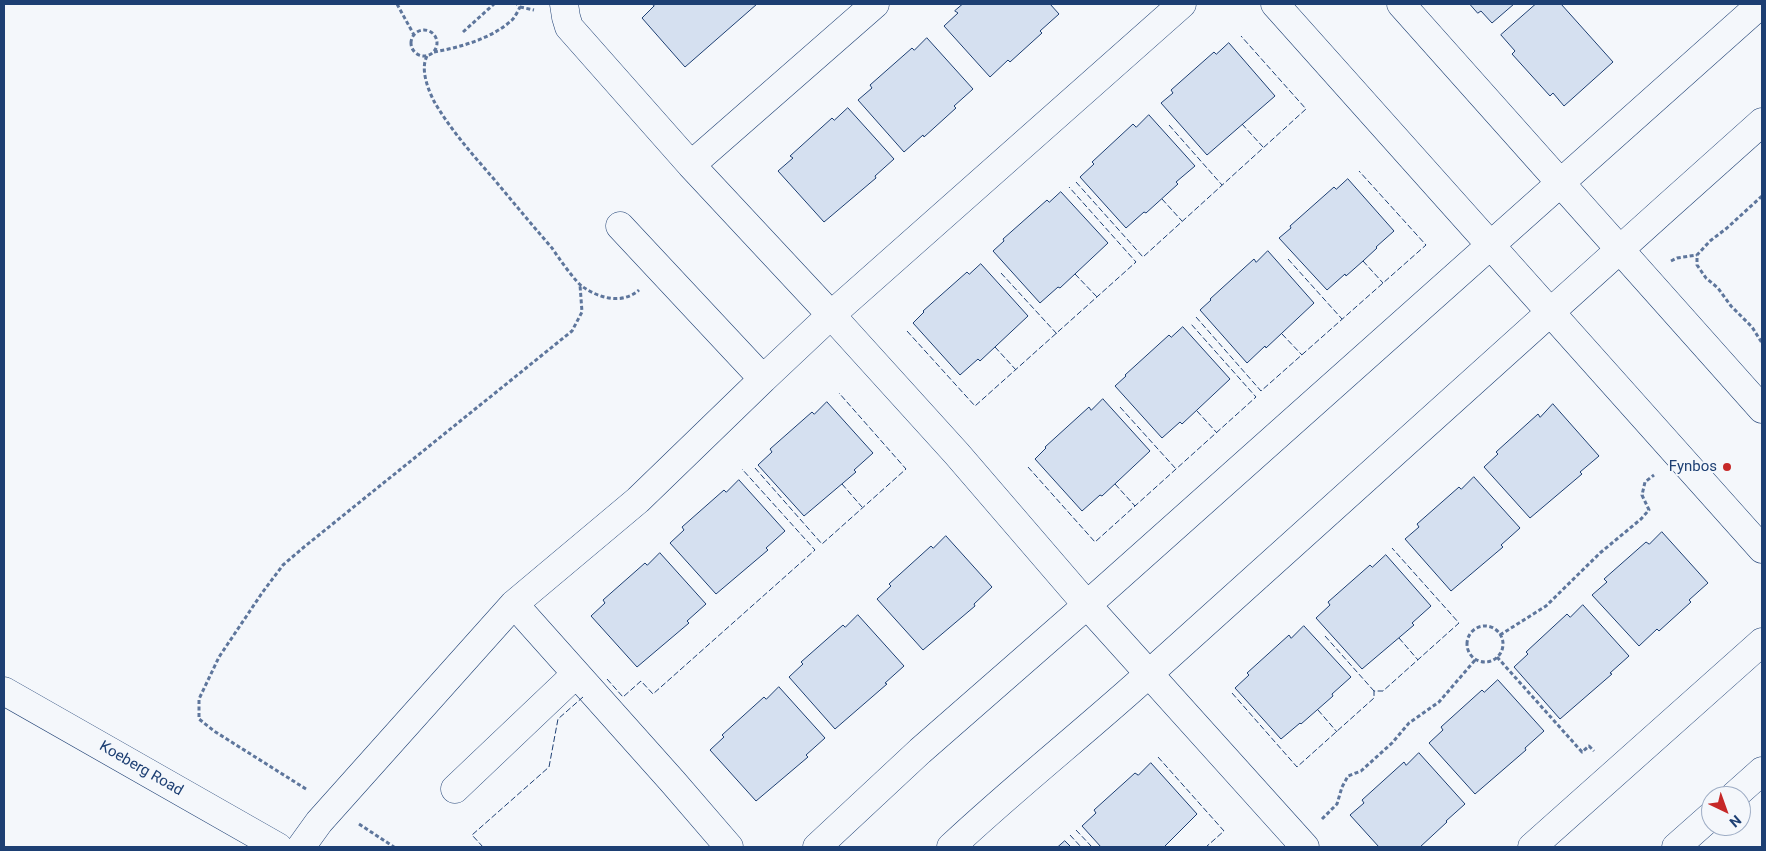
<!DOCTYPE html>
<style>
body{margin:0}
#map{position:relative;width:1766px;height:851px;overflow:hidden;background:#f4f7fb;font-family:Roboto,sans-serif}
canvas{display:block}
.frame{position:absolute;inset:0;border:5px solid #1d3f73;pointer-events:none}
.north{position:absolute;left:1701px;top:786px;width:50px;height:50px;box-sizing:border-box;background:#f4f7fb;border:1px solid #9eadc5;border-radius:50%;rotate:138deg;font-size:14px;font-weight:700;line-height:20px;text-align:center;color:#1d3f73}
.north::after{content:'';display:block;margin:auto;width:18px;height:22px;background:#c62828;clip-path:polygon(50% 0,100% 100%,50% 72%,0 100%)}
</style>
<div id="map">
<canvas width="1766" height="851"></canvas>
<div class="frame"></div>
<div class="north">N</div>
</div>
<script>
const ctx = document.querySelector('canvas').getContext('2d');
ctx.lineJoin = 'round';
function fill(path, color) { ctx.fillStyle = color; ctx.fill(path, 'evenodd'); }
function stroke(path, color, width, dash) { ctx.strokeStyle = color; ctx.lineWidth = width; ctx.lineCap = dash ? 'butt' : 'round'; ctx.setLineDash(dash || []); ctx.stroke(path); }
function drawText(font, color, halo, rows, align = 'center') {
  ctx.font = font + ' Roboto,sans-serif'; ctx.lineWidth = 4; ctx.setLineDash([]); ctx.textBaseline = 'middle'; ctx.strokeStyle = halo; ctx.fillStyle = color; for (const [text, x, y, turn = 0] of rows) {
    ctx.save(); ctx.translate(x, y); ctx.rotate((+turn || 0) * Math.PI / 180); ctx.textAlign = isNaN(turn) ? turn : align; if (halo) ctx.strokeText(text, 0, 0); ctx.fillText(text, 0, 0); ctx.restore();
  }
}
const building = new Path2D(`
 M 652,4 L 757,4 L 685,67 L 642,18 L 654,6 Z
 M 963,4 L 1050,4 L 1059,14 L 1040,31 L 1042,33 L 1010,62 L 1008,60 L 990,77 L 944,26 L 958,13 L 955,11 Z
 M 1470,4 L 1514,4 L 1492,23 L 1481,11 L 1478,13 Z
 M 1536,4 L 1561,4 L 1613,62 L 1564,106 L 1553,93 L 1550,96 L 1512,54 L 1515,51 L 1501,35 Z
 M 927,38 L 973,89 L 954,106 L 956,108 L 924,137 L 923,135 L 904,152 L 858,100 L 872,88 L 870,85 L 912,48 L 914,50 Z
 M 1229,43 L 1275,96 L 1207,155 L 1161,103 L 1173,93 L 1171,90 L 1214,52 L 1216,54 Z
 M 848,108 L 894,159 L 875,176 L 876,178 L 824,222 L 778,171 L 793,158 L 790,156 L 832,118 L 834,120 Z
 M 1149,115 L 1195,166 L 1176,182 L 1178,184 L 1146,213 L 1144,212 L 1126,228 L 1080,177 L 1094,164 L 1092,162 L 1133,124 L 1136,127 Z
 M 1348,179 L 1394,231 L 1376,247 L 1377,248 L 1363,261 L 1346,276 L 1345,274 L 1327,290 L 1279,238 L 1291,228 L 1290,226 L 1334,187 L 1336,189 Z
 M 1061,192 L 1108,243 L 1060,288 L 1058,287 L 1040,303 L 993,251 L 1004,241 L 1003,239 L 1047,200 L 1049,202 Z
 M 1268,251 L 1314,303 L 1266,348 L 1265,346 L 1247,363 L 1200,310 L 1211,300 L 1210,299 L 1254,259 L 1256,262 Z
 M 981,264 L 1028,316 L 980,361 L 978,359 L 960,375 L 913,323 L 924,312 L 923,311 L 967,272 L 969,274 Z
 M 1183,327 L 1230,379 L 1182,424 L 1180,422 L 1162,438 L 1115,386 L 1126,376 L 1125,375 L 1169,335 L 1171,337 Z
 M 1103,399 L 1150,451 L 1102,496 L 1100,495 L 1082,511 L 1035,459 L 1046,448 L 1045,447 L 1089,407 L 1091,410 Z
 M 827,402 L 873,453 L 854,470 L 856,472 L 804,516 L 758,465 L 772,452 L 770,449 L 812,412 L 814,414 Z
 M 1553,404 L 1599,456 L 1580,472 L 1582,474 L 1530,518 L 1484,467 L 1498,454 L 1496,452 L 1538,414 L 1540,417 Z
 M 1474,477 L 1520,528 L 1501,545 L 1503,547 L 1451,591 L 1405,539 L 1419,527 L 1417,524 L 1459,487 L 1461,489 Z
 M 739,480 L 785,531 L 766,548 L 768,550 L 716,594 L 670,543 L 684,530 L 682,527 L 724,490 L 726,492 Z
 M 1662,532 L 1708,583 L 1689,600 L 1691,602 L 1659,631 L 1657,629 L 1639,646 L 1592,595 L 1607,582 L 1604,579 L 1646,542 L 1649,544 Z
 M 946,536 L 992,587 L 974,604 L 975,606 L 923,650 L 877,599 L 891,586 L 889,584 L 931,546 L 933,548 Z
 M 660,553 L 706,604 L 687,621 L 689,623 L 637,667 L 591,616 L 605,603 L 603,600 L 645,563 L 647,565 Z
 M 1386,555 L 1431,606 L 1412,623 L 1414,625 L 1362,669 L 1316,618 L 1330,605 L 1328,602 L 1370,565 L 1372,567 Z
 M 1583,605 L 1629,656 L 1610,673 L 1612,674 L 1560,719 L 1514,667 L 1528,654 L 1526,652 L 1567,614 L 1570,617 Z
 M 858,615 L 904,666 L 885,683 L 887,684 L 835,729 L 789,677 L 803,664 L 801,662 L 843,625 L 845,627 Z
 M 1304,626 L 1351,677 L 1332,694 L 1333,696 L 1301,724 L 1300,723 L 1281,739 L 1235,688 L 1249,675 L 1247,673 L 1289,635 L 1291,638 Z
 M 1498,680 L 1544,731 L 1525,748 L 1526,750 L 1475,794 L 1429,743 L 1443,730 L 1441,727 L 1482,690 L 1484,692 Z
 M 779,687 L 825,738 L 806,755 L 808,757 L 756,801 L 710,750 L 724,737 L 722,735 L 764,697 L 766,699 Z
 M 1419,753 L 1465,804 L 1446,821 L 1447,822 L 1420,847 L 1379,847 L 1350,815 L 1364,803 L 1362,800 L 1404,762 L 1406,765 Z
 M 1151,763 L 1197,814 L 1164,847 L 1101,847 L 1082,826 L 1096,813 L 1094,810 L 1135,773 L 1138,775 Z
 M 1065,841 L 1071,847 L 1058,847 Z`);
const path = new Path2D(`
 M 397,4 L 414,35
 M 520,7 L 534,10
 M411 43a13 13 0 1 1 26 0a13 13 0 1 1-26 0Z
 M 463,32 L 494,4
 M 434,52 C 461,47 491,39 512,20 C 515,17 518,11 520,7 L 517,4
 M 427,56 C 420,69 428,90 435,103 C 451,130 472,154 493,178 C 513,202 532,225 552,248 C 558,257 576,283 583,287 C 599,298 622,305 639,290
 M 1762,196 L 1727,228 L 1710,241 L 1697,255 L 1697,265 L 1706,278 L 1718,288 L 1731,306 L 1752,327 L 1762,343
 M 1671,261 L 1677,258 L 1697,255
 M1467 644a18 18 0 1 1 36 0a18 18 0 1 1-36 0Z
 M 1500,635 L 1546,606 L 1600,553 L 1641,519 L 1649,510 L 1642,495 L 1645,482 L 1654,475
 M 1497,657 L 1582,752 L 1589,746 L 1594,751
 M 306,789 L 214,731 L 199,719 L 199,699 L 219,657 L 262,593 L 283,565 L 304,547 L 572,331 L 582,312 L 580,285
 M 1322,819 L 1337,804 L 1342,787 L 1348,776 L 1361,771 L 1392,743 L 1409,723 L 1439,702 L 1476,659
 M 359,824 L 394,847`);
const minor = new Path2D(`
 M 564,4 L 566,17 L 569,27 L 691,165 L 875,4
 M 1275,4 L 1762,549
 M 1401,4 L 1762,409
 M 691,165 L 831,315 L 1182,4
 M 620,226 L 763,379 L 831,315 L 957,454 L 1087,605 L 1305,847
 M 514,604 L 673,782 L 729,847
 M 4,691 L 278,847
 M 455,789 L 576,674
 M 1734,796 L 1762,771
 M 301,847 L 319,822 L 514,604 L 638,500 L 763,379
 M 817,847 L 920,751 L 1087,605 L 1761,4
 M 951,847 C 1016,786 1086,731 1152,671 C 1356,488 1558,304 1762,122
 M 1532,847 L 1762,642
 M 1676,847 L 1711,816`);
const fence = new Path2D(`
 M 1242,124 L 1263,147
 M 1169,125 L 1222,185
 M 1076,182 L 1143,257 L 1306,109 L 1241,36
 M 1162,199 L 1182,221
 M 1288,259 L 1342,319
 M 1363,261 L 1383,283
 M 1001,273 L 1057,334
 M 1075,274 L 1097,297
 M 1196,317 L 1261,391 L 1426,245 L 1359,171
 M 907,331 L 975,406 L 1136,262 L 1069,187
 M 1282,334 L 1302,355
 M 995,347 L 1016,370
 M 1120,407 L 1176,469
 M 1197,411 L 1217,433
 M 1028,467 L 1095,542 L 1256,397 L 1191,324
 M 755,468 L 822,544 L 906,469 L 839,393
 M 842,484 L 862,507
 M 1115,484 L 1135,506
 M 1325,636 L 1374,691
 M 1399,638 L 1418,660
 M 607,679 L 623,697 L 641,681 L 653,694 L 815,550 L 742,469
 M 1232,693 L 1297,767 L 1374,698 L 1374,691 L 1383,691 L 1459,623 L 1392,548
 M 1318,710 L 1337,732
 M 1158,757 L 1224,831 L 1206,847
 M 1076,830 L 1092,847
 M 1070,835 L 1081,847
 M 483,847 L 472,835 L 549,767 L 558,719 L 583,697`);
const markers = [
 [1727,467,5,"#c62828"]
];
const poiNames = [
 ["Fynbos",1717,467]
];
const streetNames = [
 ["Koeberg Road",141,769,30]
];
fill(building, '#d5e0f0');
stroke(building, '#1d3f73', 1);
stroke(minor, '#1d3f73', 29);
stroke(path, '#5e769c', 3, [4, 2.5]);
stroke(minor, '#f4f7fb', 28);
stroke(fence, '#1d3f73', 1, [6, 2.5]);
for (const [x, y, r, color] of markers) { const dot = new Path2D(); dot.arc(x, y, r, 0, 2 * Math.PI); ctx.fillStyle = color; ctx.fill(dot); stroke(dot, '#f4f7fb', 2); }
drawText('15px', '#1d3f73', '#f4f7fb', poiNames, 'right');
drawText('15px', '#1d3f73', '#f4f7fb', streetNames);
</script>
